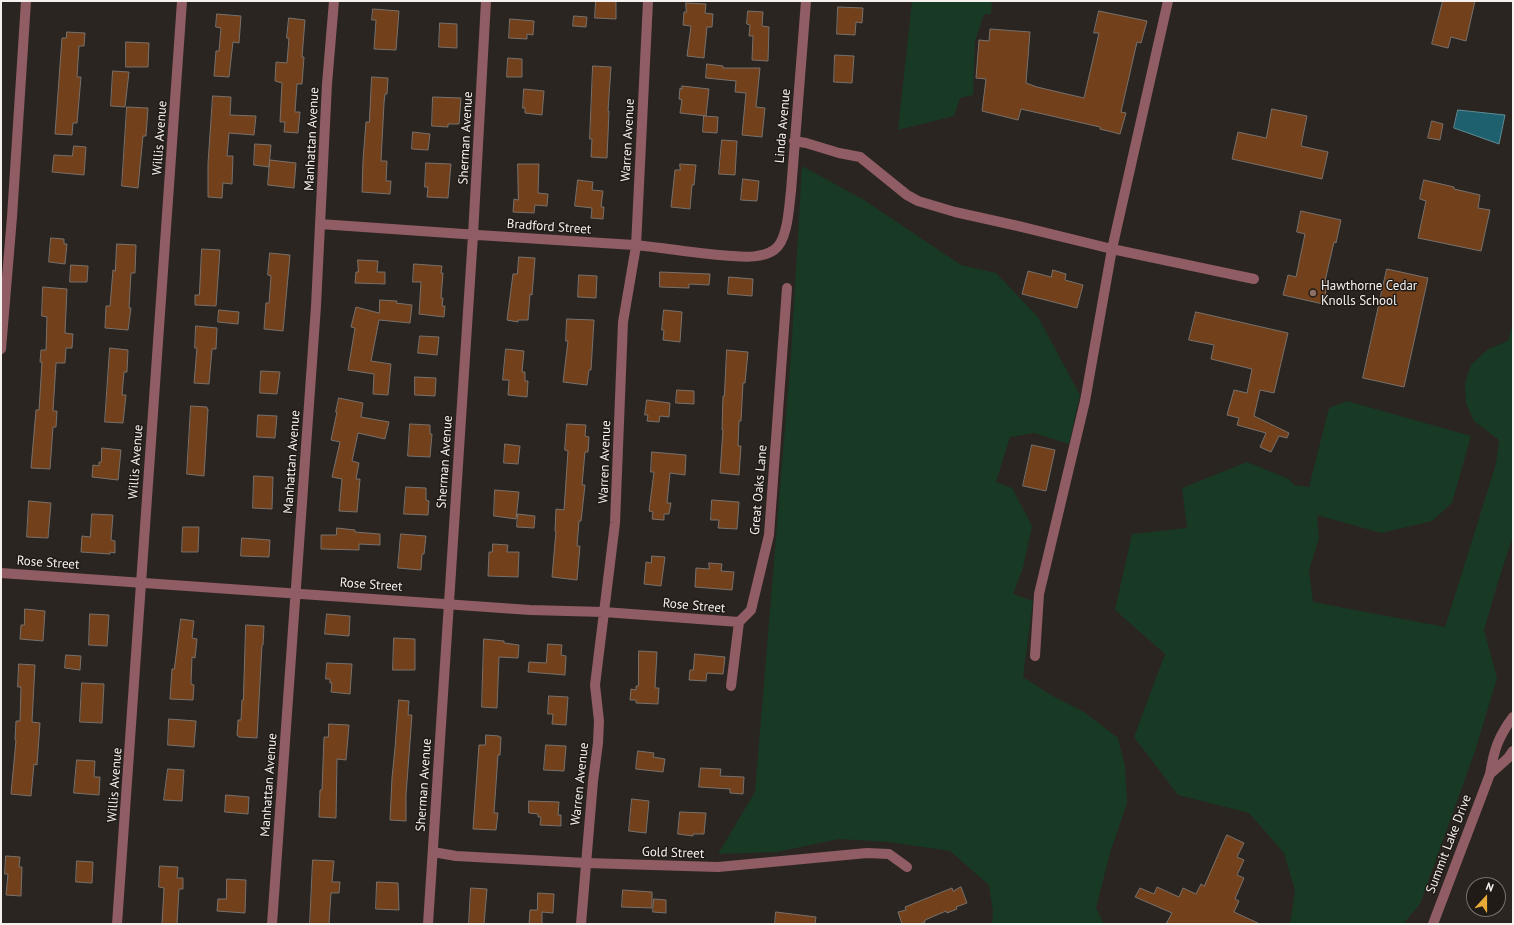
<!DOCTYPE html>
<style>
body{margin:0}
#map{position:relative;width:1514px;height:925px;overflow:hidden;background:#2b2521;font-family:"PT Sans",sans-serif}
canvas{display:block}
.frame{position:absolute;inset:0;border:2px solid #f5f1ee;pointer-events:none}
.north{position:absolute;left:1466px;top:877px;width:40px;height:40px;box-sizing:border-box;background:#211b17;border:1px solid #76716d;border-radius:50%;rotate:21deg;font-size:11px;font-weight:700;line-height:16px;text-align:center;color:#f5f1ee}
.north::after{content:'';display:block;margin:auto;width:14px;height:18px;background:#e8ab37;clip-path:polygon(50% 0,100% 100%,50% 72%,0 100%)}
</style>
<div id="map">
<canvas width="1514" height="925"></canvas>
<div class="frame"></div>
<div class="north">N</div>
</div>
<script>
const ctx = document.querySelector('canvas').getContext('2d');
ctx.lineJoin = 'round';
function fill(path, color) { ctx.fillStyle = color; ctx.fill(path, 'evenodd'); }
function stroke(path, color, width, dash) { ctx.strokeStyle = color; ctx.lineWidth = width; ctx.lineCap = dash ? 'butt' : 'round'; ctx.setLineDash(dash || []); ctx.stroke(path); }
function drawText(font, color, halo, rows, align = 'center') {
  ctx.font = font + ' "PT Sans",sans-serif'; ctx.lineWidth = 3; ctx.setLineDash([]); ctx.textBaseline = 'middle'; ctx.strokeStyle = halo; ctx.fillStyle = color; for (const [text, x, y, turn = 0] of rows) {
    ctx.save(); ctx.translate(x, y); ctx.rotate((+turn || 0) * Math.PI / 180); ctx.textAlign = isNaN(turn) ? turn : align; if (halo) ctx.strokeText(text, 0, 0); ctx.fillText(text, 0, 0); ctx.restore();
  }
}
const green = new Path2D(`
 M 912,1 L 992,1 L 991,14 L 984,14 L 975,41 L 973,95 L 960,98 L 954,116 L 898,130 Z
 M 802,166 L 864,200 L 961,265 L 996,273 L 1038,317 L 1080,395 L 1069,444 L 1034,433 L 1010,437 L 996,482 L 1012,488 L 1032,526 L 1023,568 L 1013,594 L 1033,601 L 1023,677 L 1051,695 L 1084,712 L 1118,738 L 1125,766 L 1127,803 L 1110,853 L 1096,908 L 1104,924 L 992,924 L 993,911 L 989,885 L 950,851 L 889,842 L 839,839 L 777,852 L 718,854 L 755,792 L 791,355 Z
 M 1513,322 L 1513,536 L 1497,585 L 1484,630 L 1497,678 L 1475,751 L 1420,904 L 1403,924 L 1290,924 L 1295,891 L 1284,853 L 1249,813 L 1178,795 L 1134,737 L 1165,654 L 1115,610 L 1132,534 L 1187,528 L 1182,488 L 1247,462 L 1289,479 L 1294,485 L 1309,487 L 1329,408 L 1347,401 L 1471,436 L 1452,503 L 1432,521 L 1381,533 L 1317,515 L 1319,539 L 1309,570 L 1313,602 L 1445,627 L 1496,464 L 1499,440 L 1474,421 L 1466,403 L 1465,383 L 1471,365 L 1488,349 L 1508,341 Z`);
const water = new Path2D(`
 M 1458,110 L 1505,115 L 1499,144 L 1454,128 Z`);
const building = new Path2D(`
 M 596,1 L 616,1 L 616,19 L 595,18 Z
 M 1443,1 L 1475,1 L 1466,41 L 1451,37 L 1448,48 L 1432,44 Z
 M 686,3 L 706,4 L 705,13 L 713,14 L 712,27 L 707,27 L 704,58 L 687,56 L 691,26 L 683,25 L 684,12 L 686,12 Z
 M 838,7 L 863,8 L 862,23 L 856,22 L 855,35 L 837,34 Z
 M 373,9 L 399,11 L 396,50 L 374,49 L 376,20 L 372,20 Z
 M 748,11 L 763,12 L 762,26 L 769,27 L 768,61 L 752,60 L 753,36 L 749,36 L 750,25 L 747,24 Z
 M 1099,11 L 1147,21 L 1141,43 L 1137,42 L 1121,112 L 1126,113 L 1120,134 L 1100,129 L 1100,127 L 1021,109 L 1018,120 L 982,111 L 986,79 L 976,78 L 979,40 L 989,41 L 990,29 L 1030,32 L 1026,83 L 1037,87 L 1084,98 L 1099,33 L 1094,33 Z
 M 217,14 L 241,16 L 239,43 L 233,42 L 229,77 L 214,76 L 216,51 L 219,51 L 221,28 L 216,27 Z
 M 574,16 L 587,17 L 586,27 L 573,26 Z
 M 289,18 L 305,20 L 302,57 L 304,57 L 302,84 L 297,84 L 295,112 L 300,112 L 298,133 L 284,132 L 285,122 L 280,122 L 282,83 L 275,81 L 276,62 L 287,63 L 289,38 L 287,38 Z
 M 510,19 L 534,21 L 533,35 L 527,34 L 527,39 L 509,38 Z
 M 440,23 L 457,24 L 457,48 L 439,47 Z
 M 67,32 L 85,33 L 84,46 L 79,46 L 77,77 L 81,77 L 77,123 L 73,123 L 72,135 L 55,134 L 62,38 L 66,38 Z
 M 126,42 L 149,43 L 148,67 L 126,67 Z
 M 835,55 L 854,56 L 852,83 L 834,82 Z
 M 508,58 L 522,59 L 522,77 L 507,77 Z
 M 707,64 L 723,66 L 723,68 L 760,68 L 756,107 L 765,108 L 762,137 L 742,135 L 746,93 L 735,92 L 736,81 L 706,78 Z
 M 593,66 L 611,67 L 608,111 L 609,111 L 607,158 L 591,157 L 592,139 L 590,139 Z
 M 113,71 L 129,72 L 125,107 L 111,106 Z
 M 372,77 L 388,78 L 387,94 L 385,94 L 384,103 L 381,161 L 387,161 L 386,181 L 391,181 L 390,194 L 362,192 L 363,160 L 366,122 L 369,122 Z
 M 682,86 L 709,89 L 706,116 L 680,113 L 682,100 L 679,99 L 680,88 L 682,89 Z
 M 524,89 L 544,91 L 542,115 L 525,113 L 525,108 L 523,108 Z
 M 213,96 L 231,97 L 230,115 L 256,116 L 254,135 L 229,133 L 227,156 L 233,156 L 232,184 L 223,183 L 222,198 L 208,197 L 208,164 Z
 M 433,97 L 461,98 L 459,124 L 448,124 L 448,127 L 432,126 Z
 M 127,107 L 148,108 L 146,136 L 143,136 L 138,188 L 122,186 Z
 M 1272,109 L 1307,116 L 1301,146 L 1328,152 L 1322,179 L 1232,159 L 1238,132 L 1266,138 Z
 M 704,116 L 718,117 L 717,133 L 703,132 Z
 M 1432,121 L 1443,124 L 1440,140 L 1428,138 Z
 M 413,132 L 430,134 L 428,150 L 412,149 Z
 M 722,140 L 737,141 L 735,175 L 719,174 Z
 M 255,144 L 271,145 L 269,167 L 254,165 Z
 M 74,146 L 86,147 L 84,175 L 52,172 L 54,155 L 72,156 Z
 M 270,160 L 296,163 L 294,188 L 268,185 Z
 M 426,163 L 451,164 L 448,198 L 427,197 L 428,187 L 425,187 Z
 M 518,164 L 539,164 L 538,193 L 548,194 L 547,206 L 535,205 L 534,213 L 513,212 L 514,199 L 518,200 Z
 M 680,164 L 696,165 L 694,185 L 692,185 L 690,209 L 671,207 L 675,170 L 680,170 Z
 M 743,179 L 759,181 L 757,201 L 741,200 Z
 M 578,180 L 593,182 L 592,190 L 603,191 L 601,207 L 604,207 L 603,219 L 591,218 L 592,208 L 575,206 Z
 M 1424,180 L 1454,187 L 1454,189 L 1480,195 L 1478,208 L 1490,210 L 1481,251 L 1418,238 L 1426,201 L 1420,199 Z
 M 1301,211 L 1341,220 L 1336,243 L 1334,242 L 1325,281 L 1328,282 L 1323,304 L 1283,295 L 1288,275 L 1296,277 L 1305,234 L 1297,232 Z
 M 51,238 L 64,239 L 64,244 L 67,244 L 65,264 L 49,262 Z
 M 117,244 L 136,245 L 135,273 L 131,273 L 129,308 L 131,308 L 128,330 L 105,328 L 106,306 L 110,306 L 113,270 L 115,271 Z
 M 202,249 L 220,250 L 216,306 L 195,305 L 195,295 L 199,295 Z
 M 270,253 L 290,255 L 283,331 L 264,329 L 266,303 L 269,303 L 271,276 L 268,275 Z
 M 519,257 L 535,258 L 532,295 L 530,294 L 528,320 L 518,320 L 518,322 L 507,320 L 513,274 L 517,274 Z
 M 358,260 L 378,261 L 377,272 L 385,272 L 385,284 L 355,283 L 356,272 L 358,272 Z
 M 414,264 L 442,266 L 441,273 L 443,273 L 441,298 L 443,298 L 442,306 L 445,306 L 444,317 L 419,314 L 421,282 L 413,282 Z
 M 71,265 L 88,266 L 87,282 L 70,282 Z
 M 1387,269 L 1428,278 L 1404,387 L 1363,378 Z
 M 1053,270 L 1066,274 L 1065,280 L 1083,285 L 1077,308 L 1022,294 L 1028,271 L 1051,277 Z
 M 660,272 L 710,274 L 709,285 L 689,284 L 689,288 L 660,287 Z
 M 579,275 L 597,276 L 596,298 L 578,297 Z
 M 729,277 L 753,279 L 752,296 L 728,294 Z
 M 43,287 L 67,289 L 65,333 L 73,334 L 72,348 L 66,348 L 65,363 L 56,363 L 53,411 L 57,411 L 56,427 L 53,427 L 50,469 L 31,468 L 36,410 L 39,410 L 42,362 L 40,362 L 41,350 L 46,350 L 47,317 L 42,316 Z
 M 380,300 L 397,301 L 396,303 L 412,305 L 410,323 L 379,320 L 371,361 L 391,364 L 388,395 L 373,394 L 374,374 L 348,370 L 355,328 L 351,327 L 356,307 L 379,313 Z
 M 219,310 L 239,312 L 238,324 L 218,322 Z
 M 664,310 L 682,312 L 680,342 L 663,340 L 664,330 L 662,330 Z
 M 1196,312 L 1288,333 L 1274,393 L 1260,390 L 1254,416 L 1289,433 L 1287,438 L 1279,436 L 1271,452 L 1260,447 L 1266,433 L 1237,425 L 1239,418 L 1227,415 L 1234,390 L 1247,393 L 1252,369 L 1211,359 L 1214,345 L 1189,340 Z
 M 567,319 L 594,320 L 591,370 L 589,370 L 587,385 L 563,382 L 568,341 L 566,341 Z
 M 196,326 L 217,328 L 216,349 L 212,349 L 209,384 L 194,383 L 197,348 L 195,348 Z
 M 420,336 L 439,337 L 437,355 L 418,353 Z
 M 110,348 L 128,350 L 127,372 L 124,372 L 122,395 L 126,395 L 123,423 L 105,422 Z
 M 506,349 L 524,351 L 522,372 L 525,372 L 525,381 L 528,381 L 527,397 L 508,395 L 509,380 L 503,380 Z
 M 727,350 L 748,352 L 745,383 L 743,383 L 741,421 L 739,421 L 738,446 L 741,446 L 739,475 L 720,473 L 723,430 L 722,430 L 723,396 L 724,396 Z
 M 261,371 L 280,372 L 277,394 L 260,393 Z
 M 415,377 L 436,378 L 435,396 L 415,395 Z
 M 677,390 L 694,391 L 694,404 L 676,403 Z
 M 339,398 L 363,403 L 361,417 L 389,422 L 385,439 L 358,433 L 352,461 L 359,463 L 356,479 L 360,479 L 357,512 L 339,511 L 342,479 L 332,477 L 340,442 L 331,440 L 337,412 L 336,412 Z
 M 647,400 L 670,403 L 669,417 L 660,416 L 659,422 L 647,421 L 648,415 L 645,415 Z
 M 191,406 L 207,407 L 207,409 L 208,409 L 204,476 L 187,474 Z
 M 258,415 L 277,416 L 275,438 L 257,437 Z
 M 410,424 L 430,425 L 430,434 L 432,434 L 430,457 L 408,456 Z
 M 567,424 L 586,425 L 585,436 L 589,437 L 588,452 L 585,452 L 582,485 L 585,485 L 581,521 L 579,521 L 577,546 L 580,546 L 577,580 L 552,577 L 556,531 L 555,531 L 556,509 L 564,510 L 568,451 L 565,450 Z
 M 505,444 L 520,446 L 518,464 L 504,463 Z
 M 1032,445 L 1055,450 L 1046,491 L 1023,486 Z
 M 102,448 L 121,450 L 118,480 L 92,477 L 93,465 L 99,466 L 99,462 L 101,462 Z
 M 652,452 L 686,455 L 685,475 L 670,473 L 667,503 L 671,503 L 669,514 L 664,514 L 664,520 L 652,519 L 653,512 L 649,511 L 654,472 L 651,472 Z
 M 254,476 L 273,477 L 272,509 L 253,508 Z
 M 406,487 L 426,488 L 426,500 L 429,501 L 428,515 L 404,514 Z
 M 495,490 L 519,492 L 516,519 L 494,516 Z
 M 712,500 L 739,502 L 737,529 L 718,528 L 719,520 L 711,520 Z
 M 29,501 L 51,503 L 48,538 L 27,537 Z
 M 92,514 L 113,515 L 111,540 L 115,541 L 115,553 L 110,552 L 110,554 L 81,552 L 82,536 L 90,537 Z
 M 518,514 L 535,516 L 534,528 L 517,527 Z
 M 183,527 L 199,527 L 198,552 L 182,552 Z
 M 337,528 L 355,530 L 355,532 L 380,534 L 380,545 L 359,544 L 359,550 L 321,549 L 321,535 L 336,535 Z
 M 401,534 L 426,536 L 424,554 L 422,554 L 421,570 L 398,568 Z
 M 242,538 L 270,540 L 269,557 L 241,556 Z
 M 493,544 L 508,545 L 507,552 L 519,552 L 518,577 L 488,576 L 489,552 L 492,552 Z
 M 652,556 L 665,557 L 661,586 L 644,584 L 646,562 L 651,563 Z
 M 709,563 L 722,564 L 721,571 L 734,572 L 732,590 L 695,587 L 696,568 L 709,569 Z
 M 25,609 L 45,611 L 43,641 L 20,639 L 21,625 L 24,625 Z
 M 90,614 L 109,615 L 107,646 L 89,645 Z
 M 327,614 L 350,616 L 349,636 L 325,634 Z
 M 181,619 L 194,621 L 192,638 L 197,639 L 195,658 L 192,657 L 191,684 L 194,685 L 193,700 L 170,699 L 172,669 L 174,669 Z
 M 246,625 L 264,626 L 263,645 L 262,645 L 257,738 L 239,737 L 237,735 L 238,720 L 241,720 L 242,700 L 243,700 Z
 M 394,638 L 415,639 L 415,670 L 393,670 Z
 M 484,639 L 504,641 L 504,643 L 519,645 L 518,658 L 499,657 L 497,708 L 482,707 Z
 M 548,644 L 562,645 L 561,655 L 566,656 L 565,675 L 528,672 L 529,662 L 546,663 Z
 M 639,651 L 657,652 L 655,688 L 659,688 L 658,704 L 636,703 L 636,700 L 630,700 L 631,689 L 636,690 L 636,686 L 638,686 Z
 M 695,654 L 725,657 L 723,674 L 707,673 L 706,681 L 689,680 L 690,670 L 693,670 Z
 M 66,655 L 81,656 L 80,670 L 65,668 Z
 M 327,663 L 352,664 L 350,694 L 331,692 L 332,683 L 330,683 L 330,679 L 326,679 Z
 M 19,664 L 35,665 L 32,722 L 40,723 L 37,765 L 34,764 L 31,796 L 11,794 L 16,740 L 15,740 L 16,721 L 20,721 L 21,687 L 18,687 Z
 M 82,683 L 104,684 L 102,723 L 80,722 Z
 M 549,696 L 568,697 L 566,725 L 552,724 L 553,714 L 548,714 Z
 M 399,700 L 409,701 L 408,715 L 412,715 L 406,795 L 406,821 L 390,820 L 392,778 L 395,748 Z
 M 169,719 L 196,721 L 194,747 L 168,745 Z
 M 329,724 L 349,725 L 346,760 L 337,759 L 336,818 L 319,817 L 320,790 L 322,790 L 324,737 L 328,737 Z
 M 486,735 L 499,736 L 499,737 L 501,737 L 500,755 L 498,755 L 494,813 L 498,813 L 496,830 L 473,829 L 479,745 L 485,745 Z
 M 546,745 L 566,746 L 564,771 L 544,770 Z
 M 638,751 L 654,753 L 653,757 L 665,759 L 663,772 L 636,769 Z
 M 77,760 L 95,761 L 94,777 L 100,777 L 99,795 L 74,793 Z
 M 701,768 L 721,769 L 720,776 L 744,777 L 743,794 L 730,793 L 730,789 L 699,787 Z
 M 168,769 L 184,770 L 182,801 L 164,800 Z
 M 226,795 L 249,797 L 248,814 L 225,812 Z
 M 632,799 L 649,801 L 646,833 L 629,831 Z
 M 529,801 L 559,802 L 558,815 L 561,815 L 561,826 L 540,825 L 541,817 L 538,817 L 538,814 L 529,813 Z
 M 680,812 L 706,813 L 704,834 L 693,834 L 693,836 L 678,834 Z
 M 1227,835 L 1244,843 L 1237,857 L 1244,860 L 1237,875 L 1244,878 L 1235,899 L 1239,901 L 1234,912 L 1260,924 L 1166,924 L 1172,913 L 1135,897 L 1140,888 L 1154,894 L 1157,887 L 1179,897 L 1183,888 L 1196,894 L 1201,884 L 1204,886 Z
 M 6,856 L 20,857 L 19,867 L 22,867 L 21,896 L 6,895 L 8,874 L 5,874 Z
 M 313,860 L 334,861 L 332,882 L 340,882 L 339,893 L 331,893 L 329,924 L 310,924 Z
 M 77,861 L 93,862 L 92,883 L 76,882 Z
 M 160,866 L 178,867 L 177,878 L 183,878 L 183,889 L 179,889 L 177,924 L 162,924 L 164,888 L 159,887 Z
 M 227,879 L 246,880 L 245,913 L 217,911 L 218,899 L 226,899 Z
 M 377,882 L 398,883 L 399,910 L 376,909 Z
 M 961,887 L 967,903 L 956,907 L 957,909 L 947,913 L 946,911 L 925,920 L 925,922 L 920,924 L 902,924 L 898,912 L 906,910 L 905,907 L 952,888 L 953,891 Z
 M 471,888 L 487,889 L 484,924 L 469,924 Z
 M 623,890 L 652,892 L 652,908 L 622,907 Z
 M 538,893 L 554,894 L 553,913 L 542,912 L 542,924 L 529,924 L 530,910 L 537,910 Z
 M 654,899 L 666,900 L 666,913 L 653,912 Z
 M 776,912 L 816,917 L 815,924 L 775,924 Z`);
const minor = new Path2D(`
 M 794,141 L 806,143 L 839,153 L 860,157 L 907,195 L 918,201 L 955,212 L 1018,226 L 1112,249 L 1254,279
 M 320,224 C 425,232 529,238 634,245 C 667,248 700,254 733,256 C 746,257 762,258 774,250 C 788,241 789,206 791,191 L 806,1
 M 1,349 L 12,217 L 26,1
 M 1,573 L 530,610 L 604,612 L 739,622
 M 1035,656 L 1039,594 L 1085,401 L 1112,249 L 1168,1
 M 731,686 L 739,622 L 751,610 L 769,535 L 787,288
 M 1490,774 L 1508,758 L 1513,751
 M 433,852 L 456,856 L 586,863 L 718,867 L 867,853 L 889,854 L 907,867
 M 117,924 L 182,1
 M 272,924 L 316,306 L 327,84 L 334,1
 M 428,924 L 473,235 L 486,1
 M 581,924 L 593,781 L 598,743 L 599,721 L 595,685 L 615,523 L 623,322 L 636,246 L 648,1
 M 1433,924 L 1490,774 C 1494,750 1498,737 1513,717`);
const markers = [
 [1313,293,4,"#8d6e63"]
];
const streetNames = [
 ["Linda Avenue",783,126,-85],
 ["Willis Avenue",160,138,-86],
 ["Sherman Avenue",466,138,-87],
 ["Manhattan Avenue",312,139,-87],
 ["Warren Avenue",628,140,-87],
 ["Bradford Street",549,227,4],
 ["Willis Avenue",136,462,-86],
 ["Manhattan Avenue",292,462,-86],
 ["Sherman Avenue",445,462,-86],
 ["Warren Avenue",605,462,-88],
 ["Great Oaks Lane",759,490,-85],
 ["Rose Street",48,563,4],
 ["Rose Street",371,585,4],
 ["Rose Street",694,606,5],
 ["Warren Avenue",580,784,-84],
 ["Willis Avenue",115,785,-86],
 ["Manhattan Avenue",269,785,-86],
 ["Sherman Avenue",424,785,-86],
 ["Summit Lake Drive",1449,844,-69],
 ["Gold Street",673,853,2]
];
const poiNames = [
 ["Hawthorne Cedar",1321,286],
 ["Knolls School",1321,301]
];
fill(green, '#183923');
fill(water, '#1e606d');
stroke(water, '#5e8c94', 1);
fill(building, '#72411c');
stroke(building, '#77706b', 1);
stroke(minor, '#8f5d63', 10);
for (const [x, y, r, color] of markers) { const dot = new Path2D(); dot.arc(x, y, r, 0, 2 * Math.PI); ctx.fillStyle = color; ctx.fill(dot); stroke(dot, '#211b17', 1.5); }
drawText('13px', '#f5f1ee', '#211b17', streetNames);
drawText('13px', '#f5f1ee', '#211b17', poiNames, 'left');
</script>
